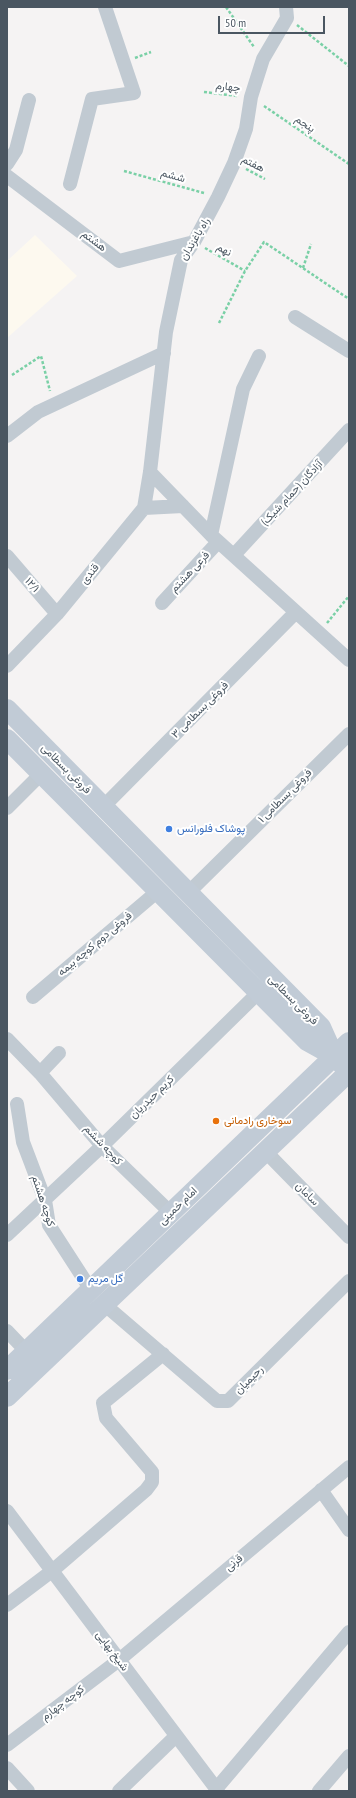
<!DOCTYPE html>
<meta charset="utf-8">
<style>
body{margin:0}
#map{position:relative;width:356px;height:1798px;overflow:hidden;background:#f5f3f3;font-family:"PT Sans Narrow",sans-serif}
canvas{display:block}
.frame{position:absolute;inset:0;border:8px solid #4a5661;pointer-events:none}
.scale{position:absolute;left:218px;top:16px;width:107px;height:18px;box-sizing:border-box;border:2px solid #4a5661;border-top:0;padding-left:5px;font-size:12px;line-height:14px;white-space:nowrap;color:#4a5661;-webkit-text-stroke:3px #fff;paint-order:stroke}
</style>
<div id="map">
<canvas width="356" height="1798"></canvas>
<div class="frame"></div>
<div class="scale">50 m</div>
</div>
<script>
const ctx = document.querySelector('canvas').getContext('2d');
ctx.lineJoin = 'round';
function fill(path, color) { ctx.fillStyle = color; ctx.fill(path, 'evenodd'); }
function stroke(path, color, width, dash) { ctx.strokeStyle = color; ctx.lineWidth = width; ctx.lineCap = dash ? 'butt' : 'round'; ctx.setLineDash(dash || []); ctx.stroke(path); }
function drawText(font, color, halo, rows, align = 'center') {
  ctx.font = font + ' "PT Sans Narrow",Vazirmatn,sans-serif'; ctx.lineWidth = 4; ctx.setLineDash([]); ctx.textBaseline = 'middle'; ctx.strokeStyle = halo; ctx.fillStyle = color; for (const [text, x, y, turn = 0] of rows) {
    ctx.save(); ctx.translate(x, y); ctx.rotate((+turn || 0) * Math.PI / 180); ctx.textAlign = isNaN(turn) ? turn : align; if (halo) ctx.strokeText(text, 0, 0); ctx.fillText(text, 0, 0); ctx.restore();
  }
}
const commercial = new Path2D(`
 M 35,235 L 77,276 L 7,338 L 7,261 Z`);
const path = new Path2D(`
 M 226,7 L 254,47
 M 297,25 L 349,66
 M 135,58 L 151,52
 M 204,92 L 237,96
 M 264,106 L 349,164
 M 246,169 L 265,179
 M 124,171 L 204,193
 M 205,248 L 245,271
 M 303,268 L 311,244
 M 219,323 L 245,271 L 264,242 L 349,299
 M 12,375 L 41,356 L 50,391
 M 327,623 L 349,596`);
const minor = new Path2D(`
 M 7,164 L 16,150 L 29,100
 M 7,176 L 119,261 L 194,242
 M 70,184 L 92,99 L 134,93 L 105,7
 M 295,317 L 349,351
 M 7,436 L 38,412 L 164,353
 M 150,472 L 211,535 L 349,660
 M 144,508 L 150,472 L 166,332 L 181,260 L 194,242 L 218,197 L 234,163 L 246,129 L 251,97 L 263,59 L 287,18 L 286,7
 M 211,535 L 243,389 L 259,356
 M 234,555 L 349,430
 M 7,556 L 57,614
 M 162,603 L 218,542
 M 7,666 L 57,614 L 144,508 L 183,506
 M 103,807 L 296,612
 M 7,808 L 41,774
 M 188,893 L 349,734
 M 33,997 L 158,891
 M 7,1039 L 40,1073 L 102,1146 L 171,1213
 M 40,1073 L 59,1053
 M 17,1104 L 23,1142 L 45,1200 L 49,1225 L 91,1290
 M 265,1151 L 349,1237
 M 7,1235 L 102,1146 L 258,993
 M 105,1305 L 217,1401 L 228,1401 L 349,1281
 M 7,1331 L 27,1352
 M 321,1490 L 349,1530
 M 7,1511 L 218,1791
 M 7,1605 L 52,1571 L 146,1490 L 152,1482 L 152,1472 L 106,1418 L 103,1403 L 163,1354
 M 7,1745 L 119,1660 L 349,1467
 M 7,1768 L 28,1791
 M 216,1789 L 349,1632
 M 119,1791 L 176,1736
 M 319,1791 L 349,1756`);
const secondary = new Path2D(`
 M 7,709 L 321,1027 L 334,1056 L 349,1072
 M 7,739 L 307,1041 L 334,1056
 M 7,1370 L 349,1042
 M 7,1397 L 349,1072`);
const markers = [
 [169,829,4,"#3f7fe0"],
 [216,1121,4,"#e8710a"],
 [80,1279,4,"#3f7fe0"]
];
const streetNames = [
 ["چهارم",228,87,6],
 ["پنجم",305,124,34],
 ["هفتم",253,164,28],
 ["ششم",173,176,16],
 ["راه باغزندان",195,239,-59],
 ["هشتم",94,241,37],
 ["نهم",224,250,29],
 ["آزادگان (حمام شیک)",292,493,-47],
 ["فرعی هشتم",190,572,-47],
 ["قندی",90,574,-51],
 ["۱۲/۱",32,585,49],
 ["فروغی بسطامی ۳",200,710,-45],
 ["فروغی بسطامی",66,769,45],
 ["فروغی بسطامی ۱",285,796,-45],
 ["فروغی دوم کوچه بیمه",95,944,-40],
 ["فروغی بسطامی",293,1000,45],
 ["کریم حیدریان",152,1097,-44],
 ["کوچه ششم",103,1145,47],
 ["سامان",307,1194,45],
 ["کوچه هشتم",43,1201,72],
 ["امام خمینی",178,1206,-44],
 ["رحیمیان",249,1380,-45],
 ["قرنی",234,1563,-40],
 ["شیخ بهایی",112,1651,53],
 ["کوچه چهارم",63,1703,-37]
];
const shopNames = [
 ["پوشاک فلورانس",177,829],
 ["گل مریم",88,1279]
];
const foodNames = [
 ["سوخاری رادمانی",224,1121]
];
fill(commercial, '#fdf9ef');
stroke(path, '#7ad0a6', 2.5, [3, 2]);
stroke(minor, '#c1cad2', 14);
stroke(secondary, '#c1cbd6', 20);
for (const [x, y, r, color] of markers) { const dot = new Path2D(); dot.arc(x, y, r, 0, 2 * Math.PI); ctx.fillStyle = color; ctx.fill(dot); stroke(dot, '#fff', 1.5); }
drawText('11px', '#4a5661', '#fff', streetNames);
drawText('11px', '#366cbe', '#fff', shopNames, 'left');
drawText('11px', '#c56008', '#fff', foodNames, 'left');
</script>
